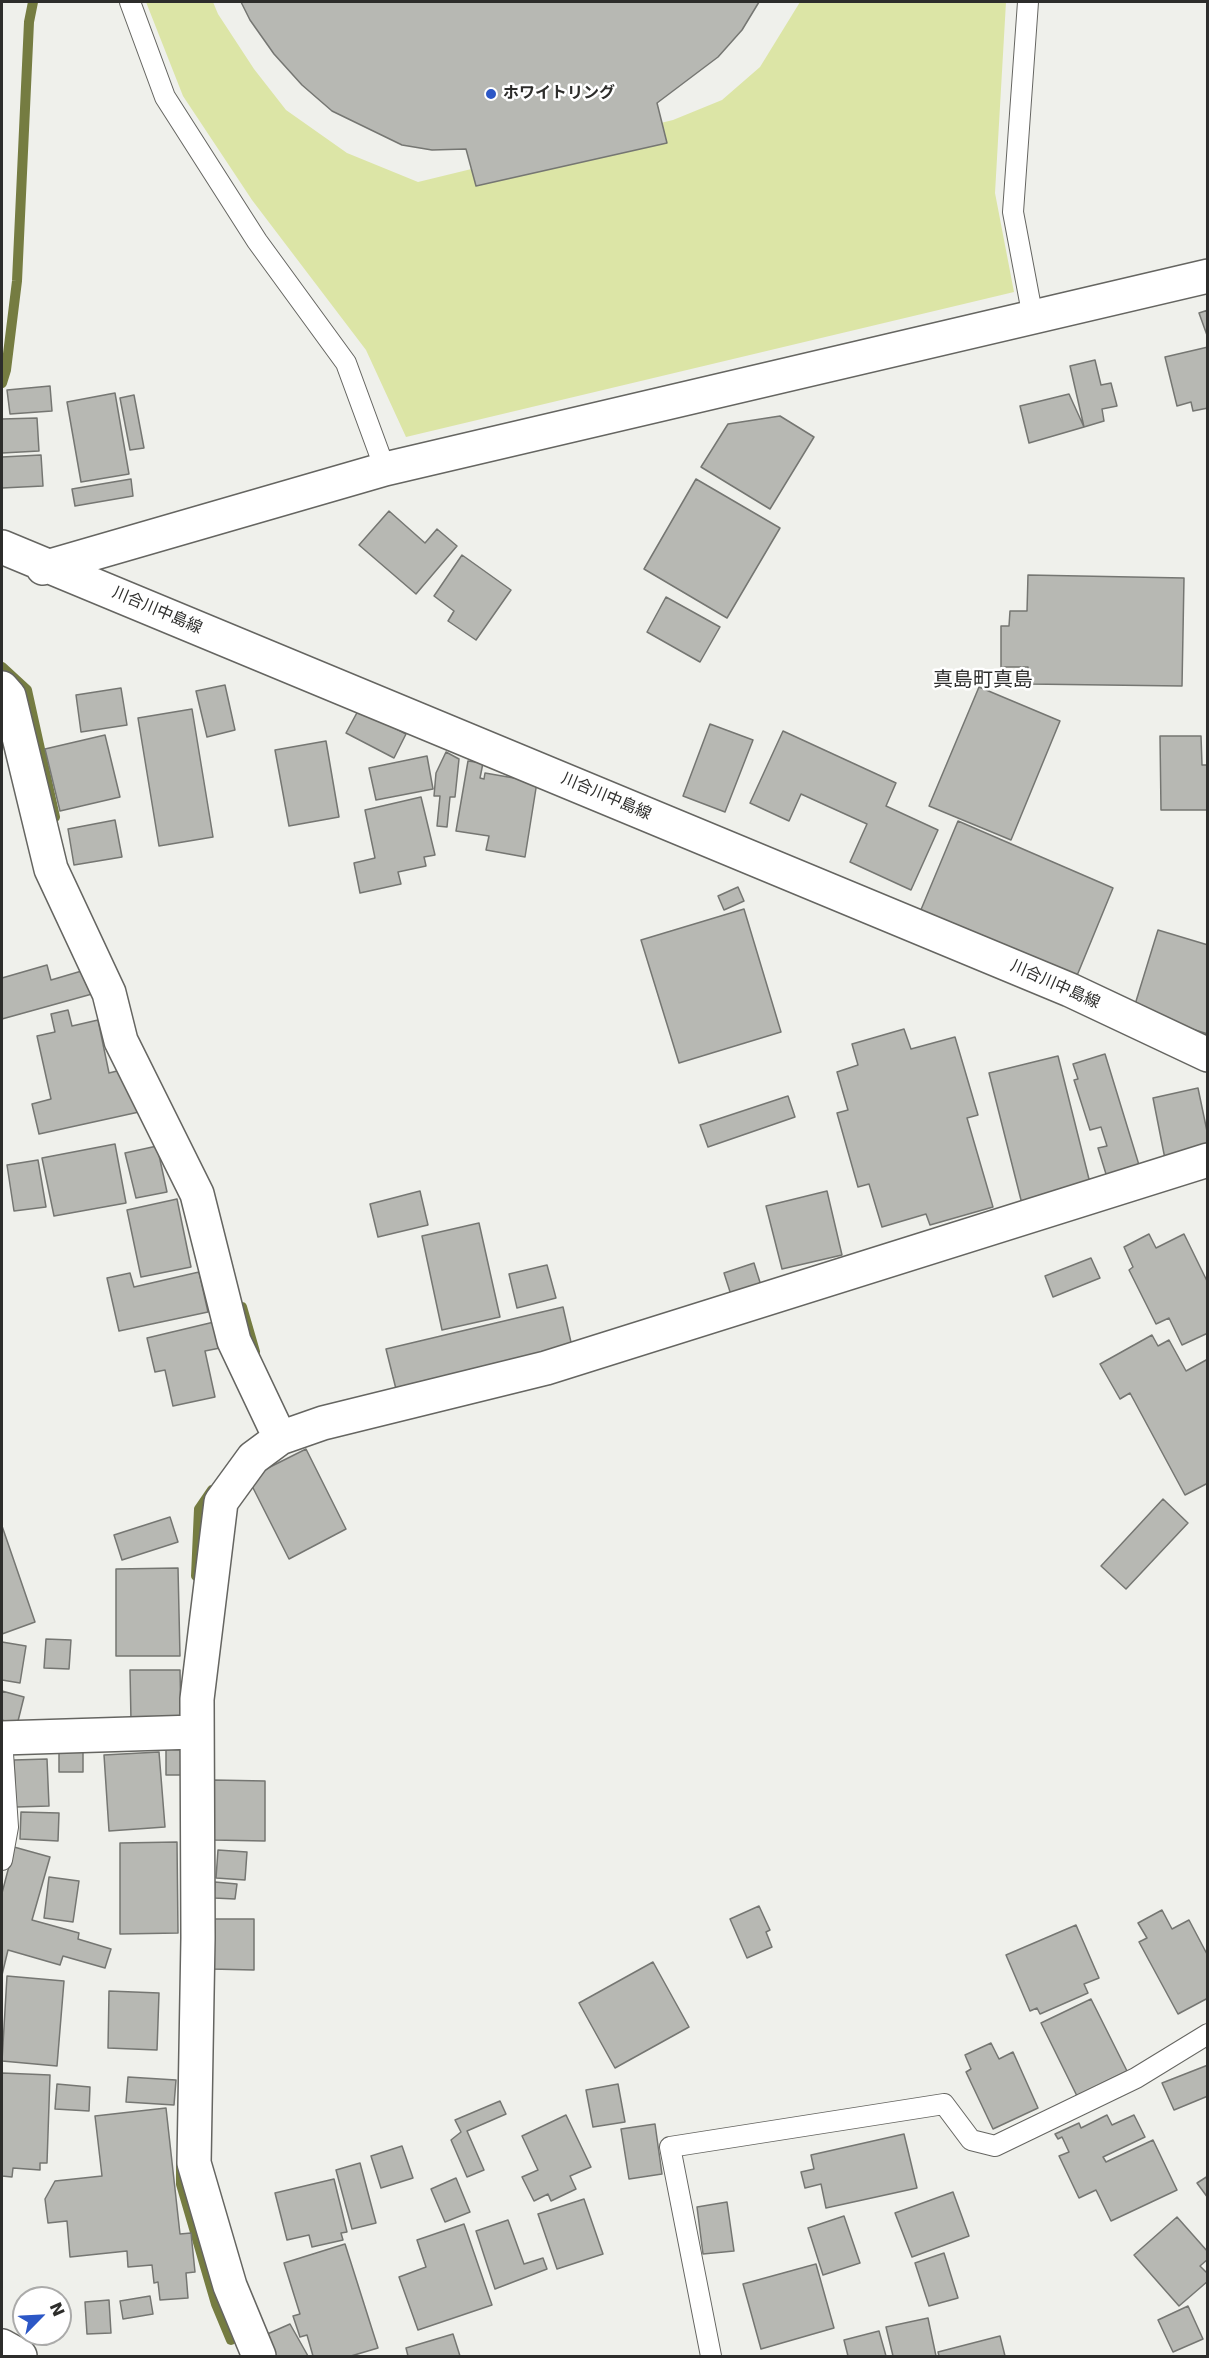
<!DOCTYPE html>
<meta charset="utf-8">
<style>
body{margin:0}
#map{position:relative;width:1209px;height:2358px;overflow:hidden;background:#eff0eb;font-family:"DejaVu Sans",sans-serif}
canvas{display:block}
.frame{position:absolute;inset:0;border:3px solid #2d2d2b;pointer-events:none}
.north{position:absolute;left:12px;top:2286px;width:60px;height:60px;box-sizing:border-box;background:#fff;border:2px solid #ababaa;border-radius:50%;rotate:66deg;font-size:16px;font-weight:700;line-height:24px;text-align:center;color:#2d2d2b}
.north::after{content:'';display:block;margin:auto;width:21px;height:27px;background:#2c57c6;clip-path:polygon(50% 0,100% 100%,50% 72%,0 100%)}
</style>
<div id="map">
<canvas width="1209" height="2358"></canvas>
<div class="frame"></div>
<div class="north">N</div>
</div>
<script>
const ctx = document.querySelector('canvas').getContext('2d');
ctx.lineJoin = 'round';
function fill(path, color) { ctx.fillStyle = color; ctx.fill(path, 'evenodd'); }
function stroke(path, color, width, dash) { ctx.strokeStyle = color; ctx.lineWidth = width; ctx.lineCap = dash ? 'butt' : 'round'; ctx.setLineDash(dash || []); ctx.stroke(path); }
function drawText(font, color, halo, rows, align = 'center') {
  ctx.font = font + ' "DejaVu Sans","Noto Sans JP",sans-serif'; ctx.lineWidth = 5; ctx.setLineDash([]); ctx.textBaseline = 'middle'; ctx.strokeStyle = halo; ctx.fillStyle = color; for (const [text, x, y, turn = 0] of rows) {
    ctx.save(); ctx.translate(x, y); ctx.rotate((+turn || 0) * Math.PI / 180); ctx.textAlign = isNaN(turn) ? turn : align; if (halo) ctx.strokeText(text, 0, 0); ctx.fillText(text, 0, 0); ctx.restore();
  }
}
const green = new Path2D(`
 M 146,2 L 213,2 L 218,14 L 254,69 L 286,110 L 347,153 L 418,182 L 673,120 L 722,100 L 760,67 L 800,2 L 1006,2 L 995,193 L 1014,292 L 406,437 L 366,350 L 252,200 L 183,96 Z`);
const stream = new Path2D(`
 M 2,383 L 6,370 L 17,281 L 29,22 L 33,2
 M 2,667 L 27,690 L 55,817
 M 242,1307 L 255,1352
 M 196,1576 L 199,1509 L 212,1490
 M 181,2164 L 181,2184 L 216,2304 L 231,2340`);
const building = new Path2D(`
 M 241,2 L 759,2 L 742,30 L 718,57 L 657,103 L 667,143 L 476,186 L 466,149 L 432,150 L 402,145 L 332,111 L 302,85 L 274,54 L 250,20 Z
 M 1208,310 L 1208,338 L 1199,313 Z
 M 1208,347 L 1208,408 L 1193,411 L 1191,402 L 1177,406 L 1165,357 Z
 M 1095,360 L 1101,385 L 1111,383 L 1117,406 L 1102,409 L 1104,421 L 1084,427 L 1070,366 Z
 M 50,386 L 52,411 L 10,414 L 7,390 Z
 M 115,393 L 129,474 L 81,482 L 67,402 Z
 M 1069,394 L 1084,427 L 1029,443 L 1020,406 Z
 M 134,395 L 144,448 L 130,450 L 120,398 Z
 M 780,416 L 814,437 L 770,509 L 701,467 L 728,424 Z
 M 37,418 L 39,451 L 2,453 L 2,419 Z
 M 41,455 L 43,486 L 2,488 L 2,457 Z
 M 131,479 L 133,496 L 75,506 L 72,489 Z
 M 696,479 L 780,528 L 727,618 L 644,569 Z
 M 389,511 L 425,543 L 437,529 L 457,546 L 416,594 L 359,545 Z
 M 462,555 L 511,590 L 476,640 L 448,621 L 454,611 L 434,596 Z
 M 1028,575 L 1184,578 L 1182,686 L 1028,684 L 1028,667 L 1001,667 L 1001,626 L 1009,626 L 1010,611 L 1027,611 Z
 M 666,597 L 720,627 L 700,662 L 647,632 Z
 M 225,685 L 235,730 L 207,737 L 196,691 Z
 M 979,687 L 1060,721 L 1011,840 L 929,806 Z
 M 121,688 L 127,725 L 81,732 L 76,695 Z
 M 192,709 L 213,837 L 159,846 L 138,718 Z
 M 359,709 L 406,734 L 394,758 L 346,733 Z
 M 710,724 L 753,740 L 725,812 L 683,796 Z
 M 783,731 L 896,783 L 886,806 L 938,830 L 911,890 L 850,862 L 867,824 L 801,794 L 789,821 L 750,803 Z
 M 105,735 L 120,797 L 60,811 L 45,749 Z
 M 1160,736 L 1201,736 L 1202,765 L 1208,765 L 1208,810 L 1161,810 Z
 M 326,741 L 339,817 L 289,826 L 275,750 Z
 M 446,752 L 459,759 L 455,797 L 450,797 L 447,827 L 437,826 L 440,796 L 434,796 L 436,773 Z
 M 427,756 L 433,789 L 376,800 L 369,768 Z
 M 468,761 L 483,763 L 480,778 L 484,779 L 485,773 L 537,782 L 525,857 L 486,850 L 489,836 L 456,831 Z
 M 421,797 L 435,855 L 424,857 L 426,866 L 398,872 L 401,884 L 360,893 L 354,863 L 375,858 L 365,810 Z
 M 115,820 L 122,857 L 74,865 L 68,829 Z
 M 958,821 L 1113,888 L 1076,978 L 920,912 Z
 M 738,887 L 744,901 L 724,910 L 718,896 Z
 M 744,909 L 781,1032 L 679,1063 L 641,940 Z
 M 1158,930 L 1208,945 L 1208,1034 L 1133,1011 Z
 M 47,965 L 51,980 L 85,970 L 92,994 L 2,1019 L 2,978 Z
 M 68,1010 L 72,1026 L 98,1020 L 109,1073 L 129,1068 L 139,1112 L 39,1134 L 32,1104 L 51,1099 L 37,1036 L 55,1032 L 51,1014 Z
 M 904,1029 L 911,1049 L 955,1037 L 978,1115 L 967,1118 L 993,1207 L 930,1225 L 926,1214 L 882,1227 L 869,1184 L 858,1187 L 837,1113 L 848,1110 L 837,1072 L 858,1065 L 852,1044 Z
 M 1105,1054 L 1139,1165 L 1110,1187 L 1098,1148 L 1107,1146 L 1101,1127 L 1090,1130 L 1074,1080 L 1078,1079 L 1073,1064 Z
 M 1058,1056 L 1091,1187 L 1022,1204 L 989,1073 Z
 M 1198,1088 L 1208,1136 L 1208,1156 L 1166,1164 L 1153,1098 Z
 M 788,1096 L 795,1117 L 708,1147 L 700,1125 Z
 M 115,1144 L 126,1203 L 54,1216 L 42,1158 Z
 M 157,1146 L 167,1192 L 136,1198 L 125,1153 Z
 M 38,1160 L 46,1207 L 14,1211 L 7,1165 Z
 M 420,1191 L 428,1225 L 378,1237 L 370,1204 Z
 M 827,1191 L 842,1255 L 782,1269 L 766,1206 Z
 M 177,1199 L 191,1267 L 141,1277 L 127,1210 Z
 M 479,1223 L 500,1317 L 442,1330 L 422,1236 Z
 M 1149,1234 L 1156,1248 L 1184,1234 L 1208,1283 L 1208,1333 L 1182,1345 L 1169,1318 L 1156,1324 L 1129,1270 L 1133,1267 L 1124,1247 Z
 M 1091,1258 L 1100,1278 L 1053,1297 L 1045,1276 Z
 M 754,1263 L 763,1292 L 733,1301 L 724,1273 Z
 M 547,1265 L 556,1298 L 517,1308 L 509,1274 Z
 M 199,1272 L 208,1312 L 119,1331 L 107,1278 L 130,1273 L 134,1287 Z
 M 563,1307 L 573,1351 L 397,1393 L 386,1349 Z
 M 214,1322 L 220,1348 L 205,1351 L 215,1397 L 173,1406 L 165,1370 L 155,1372 L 147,1338 Z
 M 1152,1335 L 1158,1346 L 1169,1340 L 1186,1371 L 1208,1359 L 1208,1483 L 1185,1495 L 1130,1393 L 1120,1399 L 1100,1364 Z
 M 306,1449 L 346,1529 L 289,1559 L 248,1478 Z
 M 1163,1499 L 1188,1523 L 1126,1589 L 1101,1566 Z
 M 170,1517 L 178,1542 L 122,1560 L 114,1535 Z
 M 2,1526 L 35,1622 L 2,1634 Z
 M 178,1568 L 180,1656 L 116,1656 L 116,1569 Z
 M 46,1639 L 71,1640 L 69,1669 L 44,1668 Z
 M 2,1642 L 26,1646 L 20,1683 L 2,1680 Z
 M 130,1670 L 180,1670 L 181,1720 L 131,1721 Z
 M 2,1691 L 24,1697 L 17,1725 L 2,1720 Z
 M 166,1746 L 183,1746 L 183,1775 L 166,1775 Z
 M 59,1751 L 83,1751 L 83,1772 L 59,1772 Z
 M 159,1752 L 165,1827 L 109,1831 L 104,1755 Z
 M 47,1759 L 49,1806 L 16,1807 L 14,1760 Z
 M 214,1780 L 265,1781 L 265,1841 L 213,1840 Z
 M 21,1812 L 59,1813 L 58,1841 L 20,1839 Z
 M 177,1842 L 178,1933 L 120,1934 L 120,1843 Z
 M 14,1847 L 50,1857 L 32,1920 L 79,1933 L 78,1939 L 111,1949 L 105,1968 L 63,1956 L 60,1965 L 8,1950 L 2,1975 L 2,1893 Z
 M 218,1850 L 247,1852 L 245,1880 L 216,1878 Z
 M 49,1877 L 79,1881 L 73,1922 L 44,1918 Z
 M 215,1882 L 237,1884 L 235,1899 L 214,1898 Z
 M 759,1906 L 770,1930 L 766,1932 L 772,1947 L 747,1958 L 730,1919 Z
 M 1162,1910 L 1172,1929 L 1189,1920 L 1208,1956 L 1208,1998 L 1178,2014 L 1139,1942 L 1147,1938 L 1138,1923 Z
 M 212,1919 L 254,1919 L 254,1970 L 211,1969 Z
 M 1076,1925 L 1099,1978 L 1084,1984 L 1088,1993 L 1040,2014 L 1037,2008 L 1030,2011 L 1006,1955 Z
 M 653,1962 L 689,2027 L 615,2068 L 579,2003 Z
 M 7,1976 L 64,1981 L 57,2066 L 2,2061 Z
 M 109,1991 L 159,1993 L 157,2050 L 108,2048 Z
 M 1091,1999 L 1127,2071 L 1077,2096 L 1041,2023 Z
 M 991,2043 L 999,2059 L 1013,2052 L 1038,2108 L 993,2129 L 966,2072 L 971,2069 L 965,2055 Z
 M 1208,2065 L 1208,2096 L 1174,2110 L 1162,2083 Z
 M 2,2073 L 50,2075 L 47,2163 L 40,2163 L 40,2170 L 13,2168 L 12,2177 L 2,2176 Z
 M 128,2077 L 176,2080 L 174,2105 L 126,2102 Z
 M 57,2084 L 90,2087 L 89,2111 L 55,2109 Z
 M 618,2084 L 625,2122 L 593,2127 L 586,2090 Z
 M 500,2101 L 506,2114 L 467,2131 L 484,2170 L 467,2177 L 451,2140 L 461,2132 L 455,2120 Z
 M 166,2108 L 180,2234 L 191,2233 L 195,2272 L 186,2273 L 188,2298 L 160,2300 L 158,2282 L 154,2283 L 152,2265 L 128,2267 L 127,2251 L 70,2257 L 67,2221 L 48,2223 L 45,2199 L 55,2181 L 102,2176 L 95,2116 Z
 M 566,2115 L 591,2167 L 570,2176 L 576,2189 L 551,2201 L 548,2194 L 534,2201 L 522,2177 L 538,2170 L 522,2136 Z
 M 1107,2115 L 1112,2125 L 1134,2115 L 1145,2137 L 1103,2157 L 1106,2162 L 1153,2140 L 1177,2190 L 1111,2221 L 1096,2190 L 1079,2198 L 1059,2156 L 1069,2152 L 1062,2137 L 1058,2139 L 1055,2134 L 1079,2123 L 1081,2128 Z
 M 655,2124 L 662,2174 L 629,2179 L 621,2129 Z
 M 904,2134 L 917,2188 L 826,2208 L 821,2184 L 805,2188 L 801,2172 L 814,2169 L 811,2155 Z
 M 402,2146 L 413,2178 L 381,2188 L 371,2156 Z
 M 360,2163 L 376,2223 L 352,2229 L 336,2170 Z
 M 1208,2176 L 1208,2198 L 1197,2183 Z
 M 456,2178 L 470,2212 L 445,2222 L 431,2189 Z
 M 334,2179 L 347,2232 L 341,2233 L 343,2240 L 312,2247 L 309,2235 L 287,2240 L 275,2193 Z
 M 953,2192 L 969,2236 L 912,2257 L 895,2213 Z
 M 584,2199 L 603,2254 L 557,2269 L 538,2214 Z
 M 727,2202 L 734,2251 L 703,2254 L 697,2207 Z
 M 844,2216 L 860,2263 L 823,2275 L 808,2228 Z
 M 1177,2217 L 1208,2252 L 1208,2259 L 1200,2266 L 1208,2274 L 1208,2281 L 1179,2306 L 1134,2255 Z
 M 508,2220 L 524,2264 L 543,2258 L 547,2269 L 495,2289 L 476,2231 Z
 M 464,2224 L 492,2305 L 418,2330 L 399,2277 L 426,2267 L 417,2240 Z
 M 345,2244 L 378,2348 L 351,2356 L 313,2356 L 307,2335 L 300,2337 L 293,2316 L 300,2314 L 284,2263 Z
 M 944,2253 L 958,2298 L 929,2306 L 915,2263 Z
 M 816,2264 L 834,2328 L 761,2349 L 743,2284 Z
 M 150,2296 L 153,2314 L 123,2319 L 120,2301 Z
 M 109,2300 L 111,2333 L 87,2334 L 85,2302 Z
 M 1188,2306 L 1203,2339 L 1173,2352 L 1158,2320 Z
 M 928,2318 L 936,2356 L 893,2356 L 886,2327 Z
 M 290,2324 L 308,2356 L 267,2356 L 256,2339 Z
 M 879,2331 L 886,2356 L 848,2356 L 844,2340 Z
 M 453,2334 L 460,2356 L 408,2356 L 406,2348 Z
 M 1000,2336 L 1005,2356 L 939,2356 L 938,2352 Z`);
const lane = new Path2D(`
 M 130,2 L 165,97 L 257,241 L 346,363 L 385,469
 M 1028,2 L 1013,212 L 1033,318
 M 2,1860 L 8,1827 L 2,1739
 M 711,2356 L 670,2147 L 944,2104 L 971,2140 L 995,2146 L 1136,2078 L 1208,2034`);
const street = new Path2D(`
 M 2,688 L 9,696 L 51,869 L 109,993 L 121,1041 L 197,1194 L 234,1341 L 280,1438
 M 2,1738 L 195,1732
 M 2,2346 L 20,2356
 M 259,2356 L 230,2286 L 194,2163 L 198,1938 L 197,1699 L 221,1502 L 253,1458 L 280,1438 L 323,1423 L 546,1368 L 1208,1160`);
const secondary = new Path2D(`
 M 2,547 L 1070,990 L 1208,1055
 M 43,568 L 385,469 L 1208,276`);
const markers = [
 [491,94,6,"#2c57c6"]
];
const poiNames = [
 ["ホワイトリング",503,94]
];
const streetNames = [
 ["川合川中島線",157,611,23],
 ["川合川中島線",606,797,23],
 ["川合川中島線",1055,985,24]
];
const quarterNames = [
 ["真島町真島",983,681]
];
fill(green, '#dce5a6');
stroke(stream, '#757c41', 10);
fill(building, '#b7b8b3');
stroke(building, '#757672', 1.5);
stroke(lane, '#656561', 22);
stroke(street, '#656561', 36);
stroke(secondary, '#656561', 36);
stroke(lane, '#fff', 20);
stroke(street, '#fff', 33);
stroke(secondary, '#fff', 33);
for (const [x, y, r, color] of markers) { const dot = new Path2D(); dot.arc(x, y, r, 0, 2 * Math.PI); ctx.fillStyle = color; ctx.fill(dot); stroke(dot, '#fff', 2); }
drawText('bold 16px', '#2d2d2b', '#fff', poiNames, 'left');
drawText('16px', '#2d2d2b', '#fff', streetNames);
drawText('20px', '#2d2d2b', '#fff', quarterNames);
</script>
